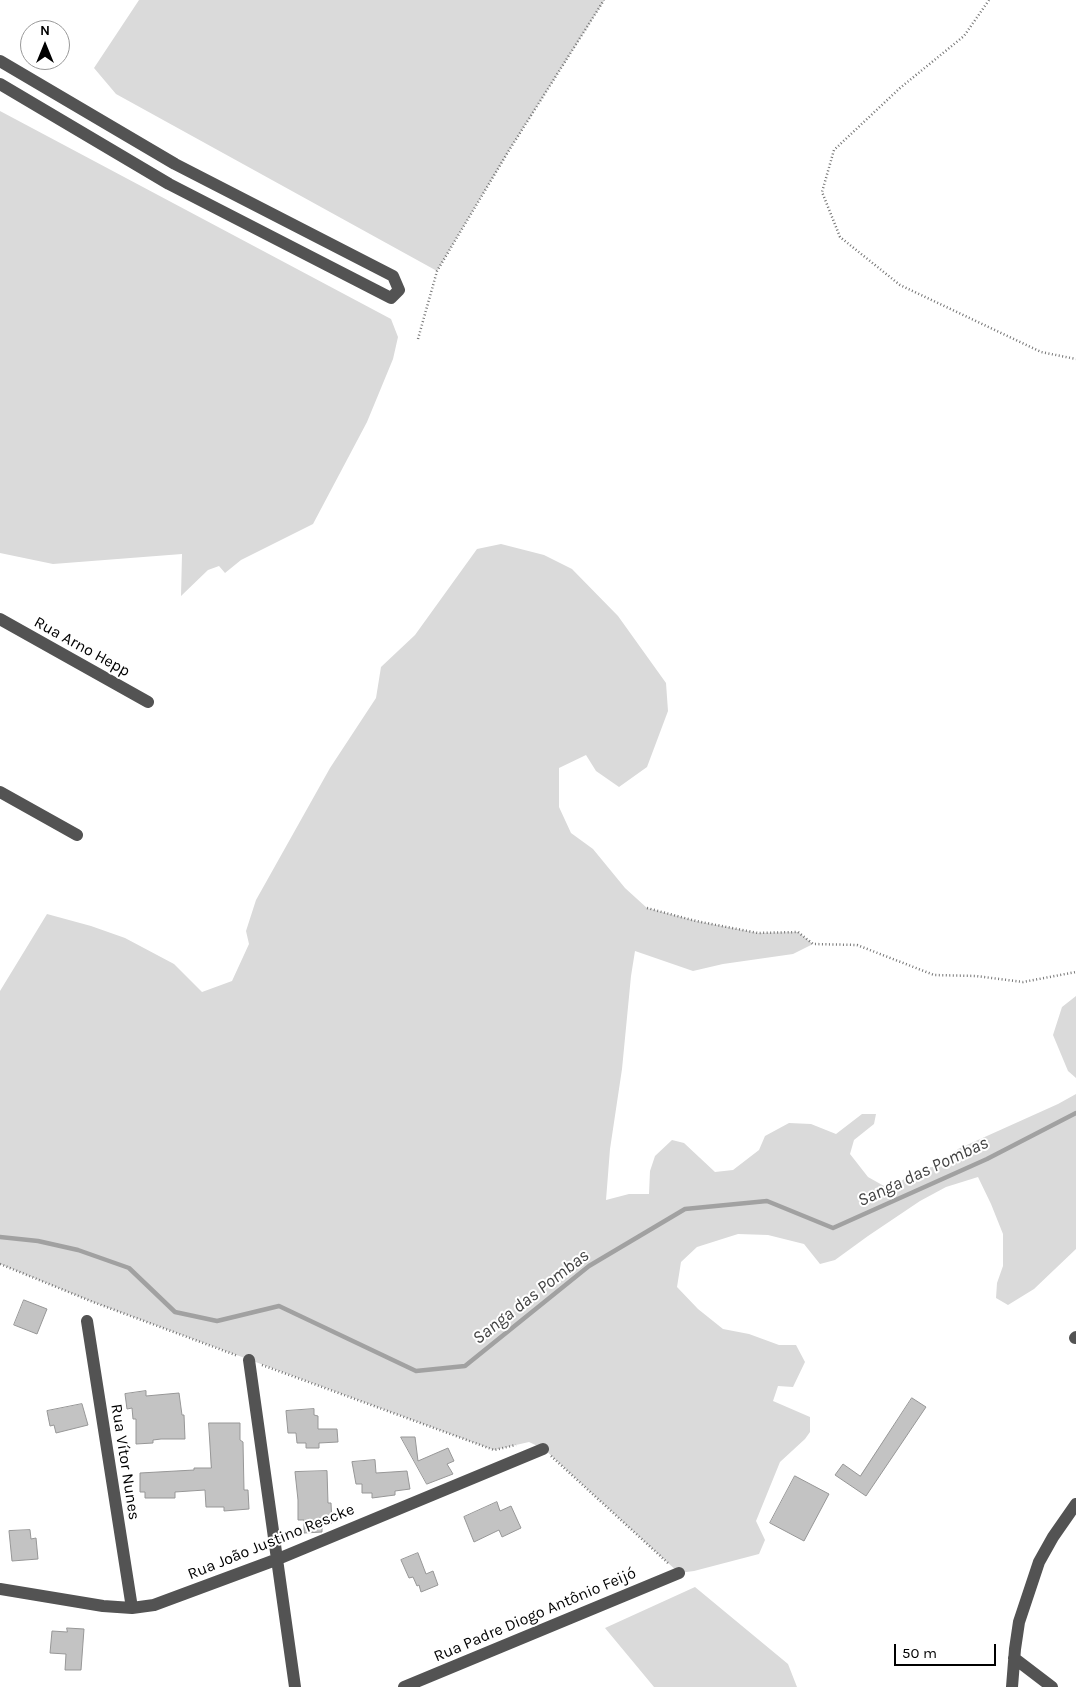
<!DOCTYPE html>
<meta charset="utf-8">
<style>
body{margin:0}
#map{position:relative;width:1076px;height:1687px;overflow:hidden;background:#fff;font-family:Karla,sans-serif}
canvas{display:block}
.north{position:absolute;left:20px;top:20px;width:50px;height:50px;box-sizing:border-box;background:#fff;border:1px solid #999;border-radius:50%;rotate:0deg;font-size:14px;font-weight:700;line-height:20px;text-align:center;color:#000}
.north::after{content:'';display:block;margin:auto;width:18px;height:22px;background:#000;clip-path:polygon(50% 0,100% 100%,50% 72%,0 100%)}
.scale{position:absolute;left:894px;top:1644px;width:102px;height:22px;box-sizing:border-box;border:2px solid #000;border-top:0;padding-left:6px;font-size:15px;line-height:18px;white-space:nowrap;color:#000;-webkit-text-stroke:4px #fff;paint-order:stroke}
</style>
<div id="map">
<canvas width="1076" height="1687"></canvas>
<div class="north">N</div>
<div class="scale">50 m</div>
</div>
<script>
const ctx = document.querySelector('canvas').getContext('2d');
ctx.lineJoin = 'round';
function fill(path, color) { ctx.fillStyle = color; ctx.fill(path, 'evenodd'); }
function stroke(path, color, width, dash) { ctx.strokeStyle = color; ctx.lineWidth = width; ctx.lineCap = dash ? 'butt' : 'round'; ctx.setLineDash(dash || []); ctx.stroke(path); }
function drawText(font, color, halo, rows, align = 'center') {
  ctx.font = font + ' Karla,sans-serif'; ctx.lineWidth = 4; ctx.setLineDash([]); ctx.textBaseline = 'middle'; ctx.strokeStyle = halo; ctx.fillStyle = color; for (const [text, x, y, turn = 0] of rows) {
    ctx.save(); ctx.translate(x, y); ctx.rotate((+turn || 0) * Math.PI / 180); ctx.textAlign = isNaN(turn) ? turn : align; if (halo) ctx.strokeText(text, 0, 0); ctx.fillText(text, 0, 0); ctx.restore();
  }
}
const green = new Path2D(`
 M 139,0 L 604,0 L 604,1 L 508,152 L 437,271 L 116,94 L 94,68 Z
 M 0,111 L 391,319 L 398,337 L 393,359 L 367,422 L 313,524 L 241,560 L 225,573 L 219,566 L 208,570 L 181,596 L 182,554 L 53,564 L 0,553 Z
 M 501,544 L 544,555 L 572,569 L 618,616 L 666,683 L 668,711 L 647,767 L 619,787 L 596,771 L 586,755 L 559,768 L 559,807 L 571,833 L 593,849 L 625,888 L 647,908 L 696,921 L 758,933 L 798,932 L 813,944 L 793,954 L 723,964 L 693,971 L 635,951 L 631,976 L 622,1069 L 610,1149 L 606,1200 L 629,1194 L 649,1194 L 650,1171 L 655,1156 L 672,1140 L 684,1143 L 715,1172 L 733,1170 L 759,1150 L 765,1136 L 789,1123 L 811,1124 L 836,1134 L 862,1114 L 876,1114 L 874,1124 L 854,1140 L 850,1154 L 868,1177 L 884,1186 L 901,1181 L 922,1168 L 944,1166 L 946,1159 L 958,1149 L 1058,1104 L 1076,1094 L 1076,1249 L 1034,1289 L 1008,1305 L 996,1298 L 997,1283 L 1003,1266 L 1003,1234 L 991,1204 L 978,1177 L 946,1187 L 920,1201 L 868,1236 L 835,1260 L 820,1264 L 804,1244 L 768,1235 L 738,1234 L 697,1247 L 681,1262 L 677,1287 L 698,1309 L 723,1329 L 749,1334 L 779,1345 L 796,1345 L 805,1362 L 793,1387 L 778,1386 L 773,1401 L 810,1417 L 810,1432 L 805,1439 L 780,1462 L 756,1521 L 765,1540 L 759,1554 L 694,1571 L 679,1573 L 544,1449 L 529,1442 L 494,1450 L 93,1302 L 0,1264 L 0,991 L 47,914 L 91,926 L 125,938 L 174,964 L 202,992 L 232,981 L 249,944 L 246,931 L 256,900 L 330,768 L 376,698 L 381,667 L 415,635 L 477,549 Z
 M 1076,996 L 1076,1078 L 1068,1071 L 1053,1035 L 1062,1007 Z
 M 695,1587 L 788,1664 L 797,1687 L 654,1687 L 605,1628 Z`);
const stream = new Path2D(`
 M 0,1237 L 38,1241 L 78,1250 L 129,1268 L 175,1312 L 217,1321 L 279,1306 L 416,1371 L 465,1366 L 589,1266 L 685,1209 L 767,1201 L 833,1228 L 987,1159 L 1076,1113`);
const building = new Path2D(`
 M 24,1300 L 47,1309 L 37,1334 L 14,1325 Z
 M 146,1391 L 146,1396 L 179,1393 L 182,1415 L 184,1415 L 185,1439 L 161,1439 L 153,1440 L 153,1443 L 136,1444 L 136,1419 L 133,1419 L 132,1408 L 127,1409 L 125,1394 Z
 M 912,1398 L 926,1407 L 866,1496 L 835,1475 L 843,1464 L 860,1476 Z
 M 82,1404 L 88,1425 L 56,1433 L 54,1425 L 50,1426 L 47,1411 Z
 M 314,1409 L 314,1415 L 318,1416 L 318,1429 L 337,1429 L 338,1442 L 319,1443 L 319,1448 L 306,1448 L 306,1443 L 297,1443 L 296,1433 L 288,1433 L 286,1411 Z
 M 209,1423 L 240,1423 L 240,1440 L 243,1442 L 244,1490 L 248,1490 L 249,1509 L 224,1511 L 224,1507 L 206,1507 L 205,1490 L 175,1492 L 175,1498 L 145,1498 L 145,1492 L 140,1492 L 140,1473 L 194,1470 L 194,1468 L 211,1468 Z
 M 401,1437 L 415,1437 L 418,1461 L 448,1448 L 454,1461 L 447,1464 L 453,1474 L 427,1484 Z
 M 375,1460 L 376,1473 L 407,1471 L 410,1489 L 395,1491 L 395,1495 L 372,1498 L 372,1493 L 362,1493 L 362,1484 L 356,1484 L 352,1462 Z
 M 327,1471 L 328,1503 L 331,1503 L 332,1523 L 322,1523 L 322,1532 L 304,1533 L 304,1520 L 298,1520 L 298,1500 L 295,1472 Z
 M 795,1476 L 829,1494 L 804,1541 L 770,1523 Z
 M 497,1502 L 500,1511 L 511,1506 L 521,1528 L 502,1537 L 499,1530 L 474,1542 L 464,1517 Z
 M 30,1530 L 31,1539 L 36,1538 L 38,1559 L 12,1561 L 9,1531 Z
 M 418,1553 L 426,1574 L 433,1571 L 438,1585 L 421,1592 L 419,1585 L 417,1586 L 413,1577 L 409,1578 L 401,1560 Z
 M 67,1628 L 84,1629 L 81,1670 L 65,1670 L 66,1654 L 50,1653 L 52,1631 L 67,1632 Z`);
const path = new Path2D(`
 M 989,0 L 964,36 L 900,88 L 834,150 L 822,192 L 840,237 L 900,285 L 1041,352 L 1076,359
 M 418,339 L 437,271 L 508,152 L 604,0
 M 647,908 L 696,921 L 758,933 L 798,932 L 813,944 L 857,945 L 934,975 L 976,976 L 1023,982 L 1076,972
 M 0,1264 L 93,1302 L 238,1356
 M 262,1365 L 494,1450 L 516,1445
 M 551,1456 L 669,1564`);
const minor = new Path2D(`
 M 0,61 L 175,164 L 393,276 L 399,290 L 391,298 L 169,184 L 0,84
 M 0,619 L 148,702
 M 0,792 L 77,835
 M 87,1321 L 132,1608
 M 1075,1338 L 1076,1337
 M 249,1360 L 295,1687
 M 0,1589 L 103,1606 L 132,1608 L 154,1605 L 278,1559 L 543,1449
 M 1014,1658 L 1052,1687
 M 404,1687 L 679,1573
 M 1012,1687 L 1015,1649 L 1019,1622 L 1039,1562 L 1053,1537 L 1076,1504`);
const streetNames = [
 ["Rua Arno Hepp",82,647,29],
 ["Rua Vítor Nunes",125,1462,81],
 ["Rua João Justino Rescke",271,1542,-22],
 ["Rua Padre Diogo Antônio Feijó",535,1615,-23]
];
const waterNames = [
 ["Sanga das Pombas",923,1172,-25],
 ["Sanga das Pombas",531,1297,-38]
];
fill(green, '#dadada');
stroke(stream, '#a1a1a1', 4.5);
fill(building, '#c3c3c3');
stroke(building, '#979797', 1);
stroke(path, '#757575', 2.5, [1, 2.5]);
stroke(minor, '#535353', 12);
drawText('16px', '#000', '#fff', streetNames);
drawText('italic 18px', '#424242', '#fff', waterNames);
</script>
